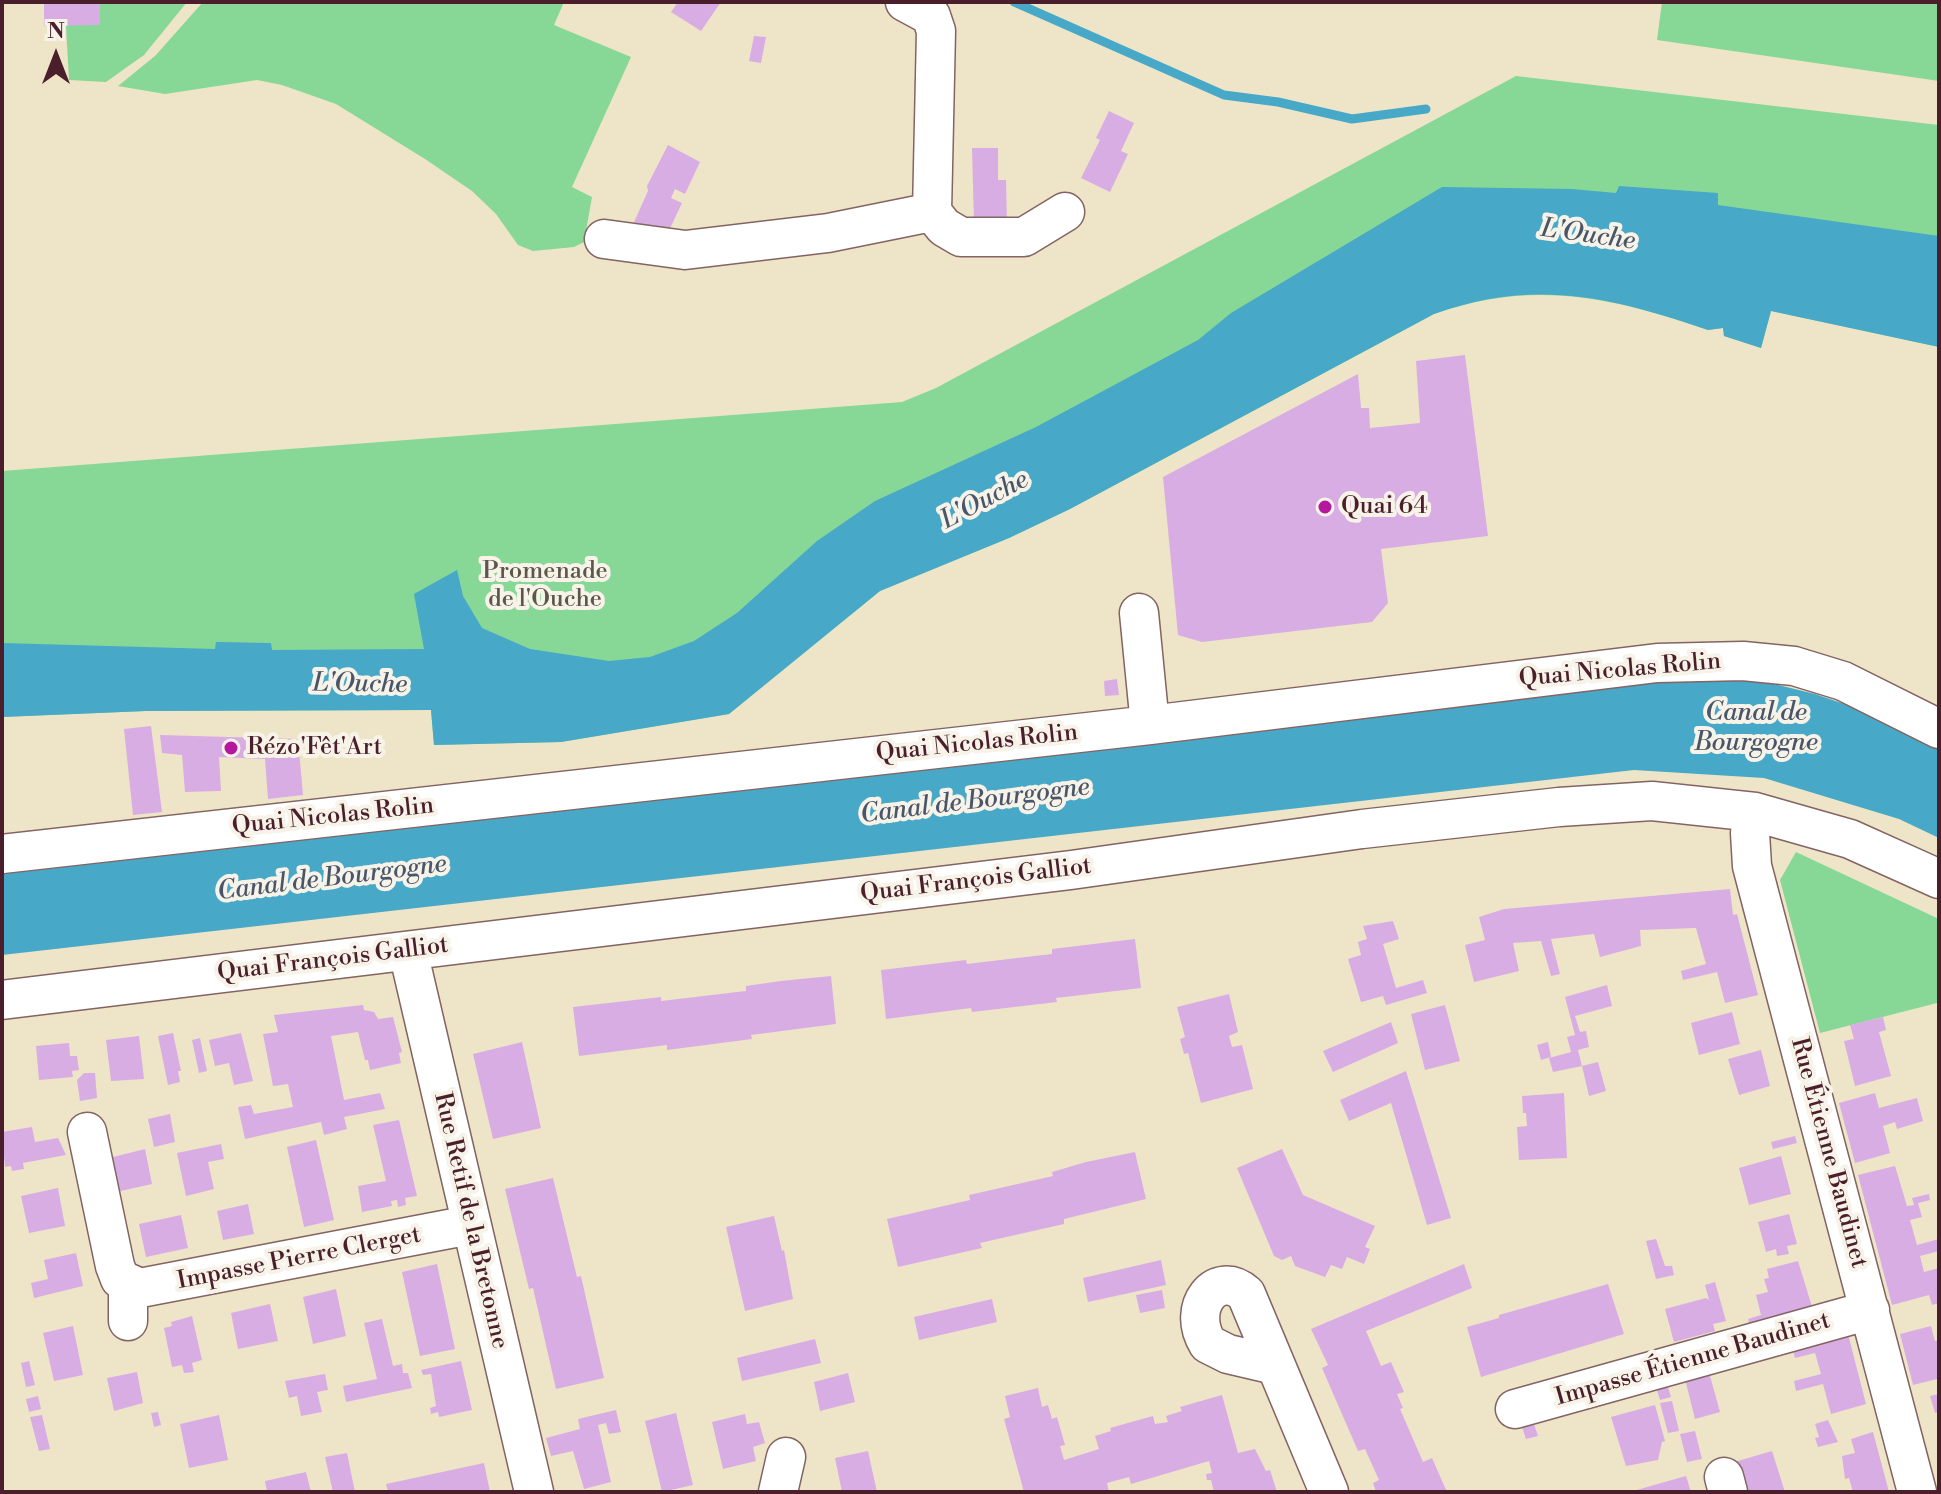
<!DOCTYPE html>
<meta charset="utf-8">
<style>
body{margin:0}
#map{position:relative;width:1941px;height:1494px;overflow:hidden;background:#eee5c8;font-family:"Libre Bodoni",serif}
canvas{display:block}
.frame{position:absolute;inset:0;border:4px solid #4a1f2b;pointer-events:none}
.north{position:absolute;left:16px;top:16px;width:80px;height:80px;-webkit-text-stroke:6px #f7f3e8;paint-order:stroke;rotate:0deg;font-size:22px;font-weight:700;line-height:32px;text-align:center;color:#4a1f2b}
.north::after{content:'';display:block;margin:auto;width:28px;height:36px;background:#4a1f2b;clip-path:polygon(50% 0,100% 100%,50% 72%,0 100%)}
</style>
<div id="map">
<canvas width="1941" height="1494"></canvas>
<div class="frame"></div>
<div class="north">N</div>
</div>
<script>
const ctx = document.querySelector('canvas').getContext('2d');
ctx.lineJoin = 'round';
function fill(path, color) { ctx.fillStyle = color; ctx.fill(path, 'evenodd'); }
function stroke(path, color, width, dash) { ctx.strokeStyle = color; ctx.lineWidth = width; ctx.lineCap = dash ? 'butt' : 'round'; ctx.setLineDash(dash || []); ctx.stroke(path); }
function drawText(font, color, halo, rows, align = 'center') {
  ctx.font = font + ' "Libre Bodoni",serif'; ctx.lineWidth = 8; ctx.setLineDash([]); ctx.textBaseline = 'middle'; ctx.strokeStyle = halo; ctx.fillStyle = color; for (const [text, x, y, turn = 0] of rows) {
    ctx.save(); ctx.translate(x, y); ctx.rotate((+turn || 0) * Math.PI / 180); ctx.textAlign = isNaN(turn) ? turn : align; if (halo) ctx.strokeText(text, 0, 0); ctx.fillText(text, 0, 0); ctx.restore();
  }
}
const green = new Path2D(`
 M 100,2 L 187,2 L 144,55 L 106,82 L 69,80 L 66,26 Z
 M 203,2 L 564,2 L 554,25 L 631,57 L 572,187 L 592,197 L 584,242 L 574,247 L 533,251 L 518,245 L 496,214 L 472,191 L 425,159 L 336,104 L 282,85 L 257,80 L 165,94 L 118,86 L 155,56 Z
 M 1662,2 L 1939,2 L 1939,81 L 1657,40 Z
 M 1516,76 L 1939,125 L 1939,347 L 1771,311 L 1761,348 L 1724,336 L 1723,328 L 1708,330 C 1611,297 1534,279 1434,314 L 1070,509 L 1009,538 L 880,591 L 729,714 L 561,742 L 434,745 L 431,710 L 146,711 L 2,717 L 2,471 L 902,402 L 936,388 Z
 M 1796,852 L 1939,919 L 1939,1007 L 1937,1003 L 1820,1033 L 1780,880 Z`);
const water = new Path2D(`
 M 1619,186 L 1718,193 L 1718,205 L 1939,236 L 1939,347 L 1771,311 L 1761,348 L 1724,336 L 1723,328 L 1708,330 C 1611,297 1534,278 1434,314 L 1070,509 L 1009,538 L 880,591 L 729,714 L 561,742 L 434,745 L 431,710 L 146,711 L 2,717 L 2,643 L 215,649 L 216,642 L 271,643 L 272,650 L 424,649 L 414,594 L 457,570 L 463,596 L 482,628 L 530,649 L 609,661 L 650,657 L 694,641 L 737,613 L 817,541 L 875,501 L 1036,427 L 1198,340 L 1231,313 L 1442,187 L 1572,189 L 1616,193 Z
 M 1646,681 L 1762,681 L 1815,694 L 1862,710 L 1939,746 L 1939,838 L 1899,819 L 1764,778 L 1634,770 L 2,955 L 2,870 Z`);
const stream = new Path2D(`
 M 1014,2 L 1224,95 L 1278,102 L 1352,119 L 1426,109`);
const building = new Path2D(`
 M 44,2 L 100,2 L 100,25 L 44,26 Z
 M 678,2 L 721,2 L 701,31 L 671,12 Z
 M 754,36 L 766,37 L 761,63 L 749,61 Z
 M 1109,111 L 1134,123 L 1121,151 L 1128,154 L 1110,192 L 1081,178 L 1100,140 L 1096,138 Z
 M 668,145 L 700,162 L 685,194 L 675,189 L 671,198 L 682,203 L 666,237 L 634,222 L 648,191 L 647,186 Z
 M 972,148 L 998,148 L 998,180 L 1006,180 L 1007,223 L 974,224 Z
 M 1465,355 L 1488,536 L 1381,549 L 1388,603 L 1372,622 L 1202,642 L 1178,635 L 1163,477 L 1358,374 L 1361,408 L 1369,408 L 1370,428 L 1420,423 L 1416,361 Z
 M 1117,679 L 1119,695 L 1105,696 L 1104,681 Z
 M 151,726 L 162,812 L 133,815 L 124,729 Z
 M 160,735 L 298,739 L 303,795 L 268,799 L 265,759 L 219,757 L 221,791 L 185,792 L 182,755 L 162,753 Z
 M 1730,889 L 1733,915 L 1737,914 L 1758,995 L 1725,1003 L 1717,972 L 1683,980 L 1681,971 L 1706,964 L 1696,928 L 1640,930 L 1641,946 L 1600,957 L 1594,934 L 1551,939 L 1560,974 L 1551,976 L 1541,941 L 1513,943 L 1519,971 L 1474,982 L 1465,945 L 1485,940 L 1479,917 L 1504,909 Z
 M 1393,921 L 1399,939 L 1383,944 L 1396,988 L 1423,980 L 1427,993 L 1386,1005 L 1383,996 L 1361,1002 L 1348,959 L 1361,955 L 1358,942 L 1367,939 L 1363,926 Z
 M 1135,939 L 1141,988 L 1056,998 L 1057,1002 L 972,1012 L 971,1008 L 886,1019 L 881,970 L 966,960 L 967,964 L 1017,958 L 1052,954 L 1052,949 Z
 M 831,976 L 836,1024 L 751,1035 L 752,1039 L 667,1050 L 667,1045 L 579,1056 L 573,1007 L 661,997 L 661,1001 L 746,991 L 746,986 L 781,981 Z
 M 1607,985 L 1612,1006 L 1575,1016 L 1580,1032 L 1586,1031 L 1589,1047 L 1578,1050 L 1582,1066 L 1553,1072 L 1549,1058 L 1571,1052 L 1567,1037 L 1575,1035 L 1565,997 Z
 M 1229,994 L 1238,1032 L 1229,1036 L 1232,1047 L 1242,1045 L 1253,1089 L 1201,1103 L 1188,1053 L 1184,1054 L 1180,1039 L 1185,1037 L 1177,1007 Z
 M 363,1005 L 364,1010 L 374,1012 L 378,1019 L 393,1017 L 402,1052 L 399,1053 L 401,1063 L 370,1070 L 368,1060 L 365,1060 L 358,1032 L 331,1036 L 344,1100 L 380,1093 L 385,1109 L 344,1117 L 347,1129 L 324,1135 L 321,1122 L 245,1139 L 238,1107 L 251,1105 L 254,1114 L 293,1107 L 288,1084 L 273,1086 L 263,1034 L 278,1032 L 274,1015 Z
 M 1445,1005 L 1460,1061 L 1425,1070 L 1411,1014 Z
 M 1732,1012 L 1740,1044 L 1699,1055 L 1691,1023 Z
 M 1883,1017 L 1886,1030 L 1879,1032 L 1891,1076 L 1855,1086 L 1844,1041 L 1854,1039 L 1850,1025 Z
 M 1391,1022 L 1398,1043 L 1333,1072 L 1323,1051 Z
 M 173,1033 L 181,1071 L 178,1071 L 180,1082 L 168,1085 L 158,1036 Z
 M 241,1033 L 253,1081 L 234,1085 L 229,1063 L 215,1066 L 209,1040 Z
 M 139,1036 L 144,1079 L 111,1081 L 106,1040 Z
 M 200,1038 L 207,1071 L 199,1073 L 192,1040 Z
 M 522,1042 L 541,1128 L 493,1139 L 473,1054 Z
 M 1548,1042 L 1551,1057 L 1541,1060 L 1537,1045 Z
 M 69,1043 L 70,1056 L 77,1056 L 79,1070 L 72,1071 L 73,1077 L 39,1080 L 36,1046 Z
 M 1761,1050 L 1770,1086 L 1739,1095 L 1728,1059 Z
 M 1598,1062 L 1606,1091 L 1589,1096 L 1582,1066 Z
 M 1406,1071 L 1451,1218 L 1427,1225 L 1391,1103 L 1349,1121 L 1340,1100 Z
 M 84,1073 L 95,1073 L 97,1098 L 80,1101 L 77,1080 Z
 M 1564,1093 L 1567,1158 L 1519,1160 L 1517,1127 L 1527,1126 L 1526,1113 L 1523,1113 L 1522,1096 Z
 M 1875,1093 L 1879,1108 L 1917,1098 L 1923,1121 L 1897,1129 L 1895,1122 L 1883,1126 L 1890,1153 L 1855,1163 L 1839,1103 Z
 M 170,1114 L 175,1142 L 154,1147 L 148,1119 Z
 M 399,1120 L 417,1196 L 405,1198 L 406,1205 L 398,1207 L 397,1200 L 391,1201 L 392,1206 L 362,1212 L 358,1186 L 386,1181 L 373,1125 Z
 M 32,1127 L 35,1142 L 58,1138 L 66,1155 L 23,1163 L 24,1169 L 12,1171 L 11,1166 L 5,1167 L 2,1132 Z
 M 1795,1136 L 1797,1143 L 1773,1149 L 1771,1142 Z
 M 316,1140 L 334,1220 L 304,1227 L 287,1147 Z
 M 221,1144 L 224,1159 L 208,1162 L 214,1189 L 186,1196 L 177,1153 Z
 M 145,1149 L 152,1184 L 116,1192 L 109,1158 Z
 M 1282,1149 L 1303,1195 L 1375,1226 L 1365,1247 L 1370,1249 L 1364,1264 L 1347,1257 L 1342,1269 L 1331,1265 L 1325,1277 L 1295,1266 L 1291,1256 L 1282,1260 L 1274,1256 L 1237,1168 Z
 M 1135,1152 L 1146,1199 L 1064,1219 L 1064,1224 L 980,1243 L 982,1248 L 898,1267 L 887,1219 L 970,1200 L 969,1195 L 1053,1176 L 1052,1172 L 1086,1162 Z
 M 1781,1156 L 1791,1194 L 1749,1205 L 1739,1168 Z
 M 1895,1166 L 1907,1206 L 1914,1205 L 1912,1198 L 1929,1194 L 1930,1200 L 1918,1203 L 1922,1217 L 1910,1220 L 1917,1245 L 1939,1239 L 1939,1251 L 1920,1256 L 1924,1272 L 1939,1268 L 1939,1303 L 1932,1305 L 1929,1295 L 1892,1305 L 1858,1175 Z
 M 553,1178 L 577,1277 L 581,1276 L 604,1378 L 556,1389 L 533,1288 L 529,1289 L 505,1189 Z
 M 58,1188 L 65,1226 L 29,1233 L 21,1196 Z
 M 248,1204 L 254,1234 L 223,1240 L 217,1211 Z
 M 1789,1214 L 1797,1244 L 1787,1246 L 1789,1254 L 1777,1256 L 1776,1249 L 1766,1252 L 1758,1222 Z
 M 181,1215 L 188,1248 L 146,1257 L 139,1224 Z
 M 774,1216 L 782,1251 L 784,1250 L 793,1299 L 745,1311 L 726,1227 Z
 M 1656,1239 L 1665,1266 L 1672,1266 L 1674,1275 L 1656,1279 L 1646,1241 Z
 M 76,1253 L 83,1286 L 34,1298 L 31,1283 L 48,1279 L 44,1260 Z
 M 1161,1260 L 1166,1285 L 1088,1302 L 1083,1278 Z
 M 1798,1261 L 1813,1310 L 1752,1334 L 1748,1319 L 1761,1315 L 1756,1295 L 1768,1292 L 1764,1279 L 1769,1278 L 1767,1269 Z
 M 437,1264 L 455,1349 L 420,1356 L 402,1272 Z
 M 1464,1264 L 1472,1288 L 1366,1331 L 1381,1366 L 1391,1362 L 1404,1392 L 1397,1394 L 1403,1408 L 1400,1409 L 1423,1462 L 1432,1458 L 1447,1492 L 1376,1492 L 1373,1483 L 1379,1480 L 1365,1449 L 1358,1451 L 1322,1368 L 1328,1365 L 1311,1329 Z
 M 1715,1282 L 1726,1321 L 1713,1324 L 1715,1331 L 1674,1342 L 1665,1309 L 1706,1298 L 1709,1300 L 1705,1285 Z
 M 1608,1284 L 1624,1334 L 1481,1377 L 1467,1327 L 1499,1318 L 1499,1315 Z
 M 336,1289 L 346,1336 L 313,1344 L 303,1297 Z
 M 1162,1290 L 1165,1308 L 1140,1313 L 1136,1295 Z
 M 992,1299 L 997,1322 L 919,1340 L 914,1317 Z
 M 270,1304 L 278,1341 L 238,1349 L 231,1313 Z
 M 192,1316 L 202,1360 L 192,1363 L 194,1372 L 184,1373 L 182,1365 L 172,1367 L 164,1328 L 172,1326 L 171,1322 Z
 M 382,1319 L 393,1366 L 402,1364 L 403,1373 L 408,1373 L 412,1388 L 346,1402 L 343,1386 L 377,1379 L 364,1323 Z
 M 73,1326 L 83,1375 L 54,1381 L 43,1333 Z
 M 1931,1326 L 1935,1341 L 1939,1340 L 1937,1379 L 1913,1385 L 1900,1334 Z
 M 1847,1330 L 1866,1404 L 1831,1414 L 1823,1384 L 1796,1391 L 1794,1381 L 1821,1374 L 1815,1353 L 1795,1358 L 1792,1347 Z
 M 815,1339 L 821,1363 L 742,1381 L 737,1358 Z
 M 29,1361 L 35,1385 L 26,1387 L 21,1363 Z
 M 461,1361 L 472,1410 L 439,1417 L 438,1412 L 431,1414 L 430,1408 L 436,1406 L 431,1374 L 423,1375 L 421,1370 Z
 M 137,1372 L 143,1403 L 114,1411 L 107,1378 Z
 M 1709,1372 L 1720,1412 L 1695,1419 L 1685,1379 Z
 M 848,1373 L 855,1402 L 820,1411 L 814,1382 Z
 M 325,1374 L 328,1390 L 317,1392 L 322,1412 L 301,1416 L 297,1396 L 289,1398 L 285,1381 Z
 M 1667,1384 L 1671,1397 L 1660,1400 L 1656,1387 Z
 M 1038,1388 L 1042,1407 L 1048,1405 L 1052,1419 L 1057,1417 L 1065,1445 L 1060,1446 L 1064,1460 L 1099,1449 L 1095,1436 L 1111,1431 L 1110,1428 L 1153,1416 L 1155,1424 L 1168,1422 L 1166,1416 L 1182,1411 L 1180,1407 L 1222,1395 L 1238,1453 L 1255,1449 L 1266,1471 L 1270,1470 L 1277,1492 L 1214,1492 L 1211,1480 L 1207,1480 L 1206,1474 L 1212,1473 L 1209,1461 L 1131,1484 L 1129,1477 L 1107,1483 L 1109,1492 L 1024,1492 L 1004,1419 L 1010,1417 L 1005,1396 Z
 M 1939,1394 L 1939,1412 L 1935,1413 L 1930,1396 Z
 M 38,1396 L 41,1409 L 29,1412 L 26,1399 Z
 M 1672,1401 L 1679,1431 L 1668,1433 L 1660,1403 Z
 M 1655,1405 L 1665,1441 L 1662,1442 L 1658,1460 L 1626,1466 L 1611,1417 Z
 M 616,1410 L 621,1432 L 609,1434 L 606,1423 L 598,1425 L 611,1482 L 584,1489 L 573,1451 L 551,1456 L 546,1438 L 580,1429 L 578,1419 Z
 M 158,1412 L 161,1425 L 154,1427 L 151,1413 Z
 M 676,1413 L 693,1485 L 662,1492 L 645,1421 Z
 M 745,1414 L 747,1424 L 759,1422 L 765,1443 L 753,1447 L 756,1461 L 723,1469 L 712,1422 Z
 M 42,1415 L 50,1449 L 39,1451 L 30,1417 Z
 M 219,1415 L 228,1460 L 189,1468 L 180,1424 Z
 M 1828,1420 L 1838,1442 L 1818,1447 L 1815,1438 L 1819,1437 L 1815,1424 Z
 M 1534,1424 L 1538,1436 L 1526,1439 L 1522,1427 Z
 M 1695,1431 L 1702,1459 L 1687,1462 L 1680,1434 Z
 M 1873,1432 L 1889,1492 L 1853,1492 L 1849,1478 L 1845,1479 L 1842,1456 L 1855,1453 L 1851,1439 Z
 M 868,1451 L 877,1492 L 842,1492 L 835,1458 Z
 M 1772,1451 L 1785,1492 L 1740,1492 L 1731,1463 Z
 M 347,1453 L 355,1492 L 333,1492 L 325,1457 Z
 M 484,1463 L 490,1492 L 388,1492 L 386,1484 Z
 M 306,1472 L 311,1492 L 267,1492 L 265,1481 Z
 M 1686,1476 L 1691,1492 L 1633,1492 L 1633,1491 Z`);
const minor = new Path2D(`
 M 905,2 L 931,16 L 936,31 L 932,212 L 944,227 L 961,237 L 1024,237 L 1065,212
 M 604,239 L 685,250 L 828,233 L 932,212
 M 1139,613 L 1150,725
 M 1755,812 L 1750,833 L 1752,866 L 1917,1492
 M 2,854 L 1150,725 L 1657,663 L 1743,661 L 1794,666 L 1843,681 L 1939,729
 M 408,951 L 534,1492
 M 2,1000 L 1071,870 L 1362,829 L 1559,807 L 1652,801 L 1755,812 L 1850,839 L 1939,879
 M 87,1132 L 115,1266 L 120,1279 L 140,1288 L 470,1225
 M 128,1321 L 128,1284
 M 1275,1365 L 1228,1354 L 1208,1344 C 1185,1307 1217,1268 1246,1294 L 1329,1492
 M 1515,1409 L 1870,1310
 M 1724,1477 L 1728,1492
 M 778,1492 L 786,1457`);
const markers = [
 [1325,507,8,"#b5179e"],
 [231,748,8,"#b5179e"]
];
const poiNames = [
 ["Quai 64",1341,507],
 ["Rézo'Fêt'Art",247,748]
];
const parkNames = [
 ["Promenade",545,572],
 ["de l'Ouche",545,600]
];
const streetNames = [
 ["Quai Nicolas Rolin",1620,671,-5],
 ["Quai Nicolas Rolin",977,744,-6],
 ["Quai Nicolas Rolin",333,817,-6],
 ["Quai François Galliot",976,881,-7],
 ["Quai François Galliot",333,960,-7],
 ["Rue Étienne Baudinet",1828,1153,75],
 ["Rue Retif de la Bretonne",470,1221,77],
 ["Impasse Pierre Clerget",299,1259,-11],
 ["Impasse Étienne Baudinet",1693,1360,-16]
];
const waterNames = [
 ["L'Ouche",1588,236,8],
 ["L'Ouche",985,501,-28],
 ["L'Ouche",360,685,1],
 ["Canal de",1756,714],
 ["Bourgogne",1756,744],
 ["Canal de Bourgogne",975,802,-7],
 ["Canal de Bourgogne",332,879,-7]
];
fill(green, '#87d797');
fill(water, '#47a8c7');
stroke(stream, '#47a8c7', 9);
fill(building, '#d8ade4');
stroke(minor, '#836462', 41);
stroke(minor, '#fff', 38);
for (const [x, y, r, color] of markers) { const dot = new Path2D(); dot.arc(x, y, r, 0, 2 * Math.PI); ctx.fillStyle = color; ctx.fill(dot); stroke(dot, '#f7f3e8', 3); }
drawText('24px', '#4a1f2b', '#f7f3e8', poiNames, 'left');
drawText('24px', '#5c564b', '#f7f3e8', parkNames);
drawText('24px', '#4a1f2b', '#f7f3e8', streetNames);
drawText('italic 26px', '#495669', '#f7f3e8', waterNames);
</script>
